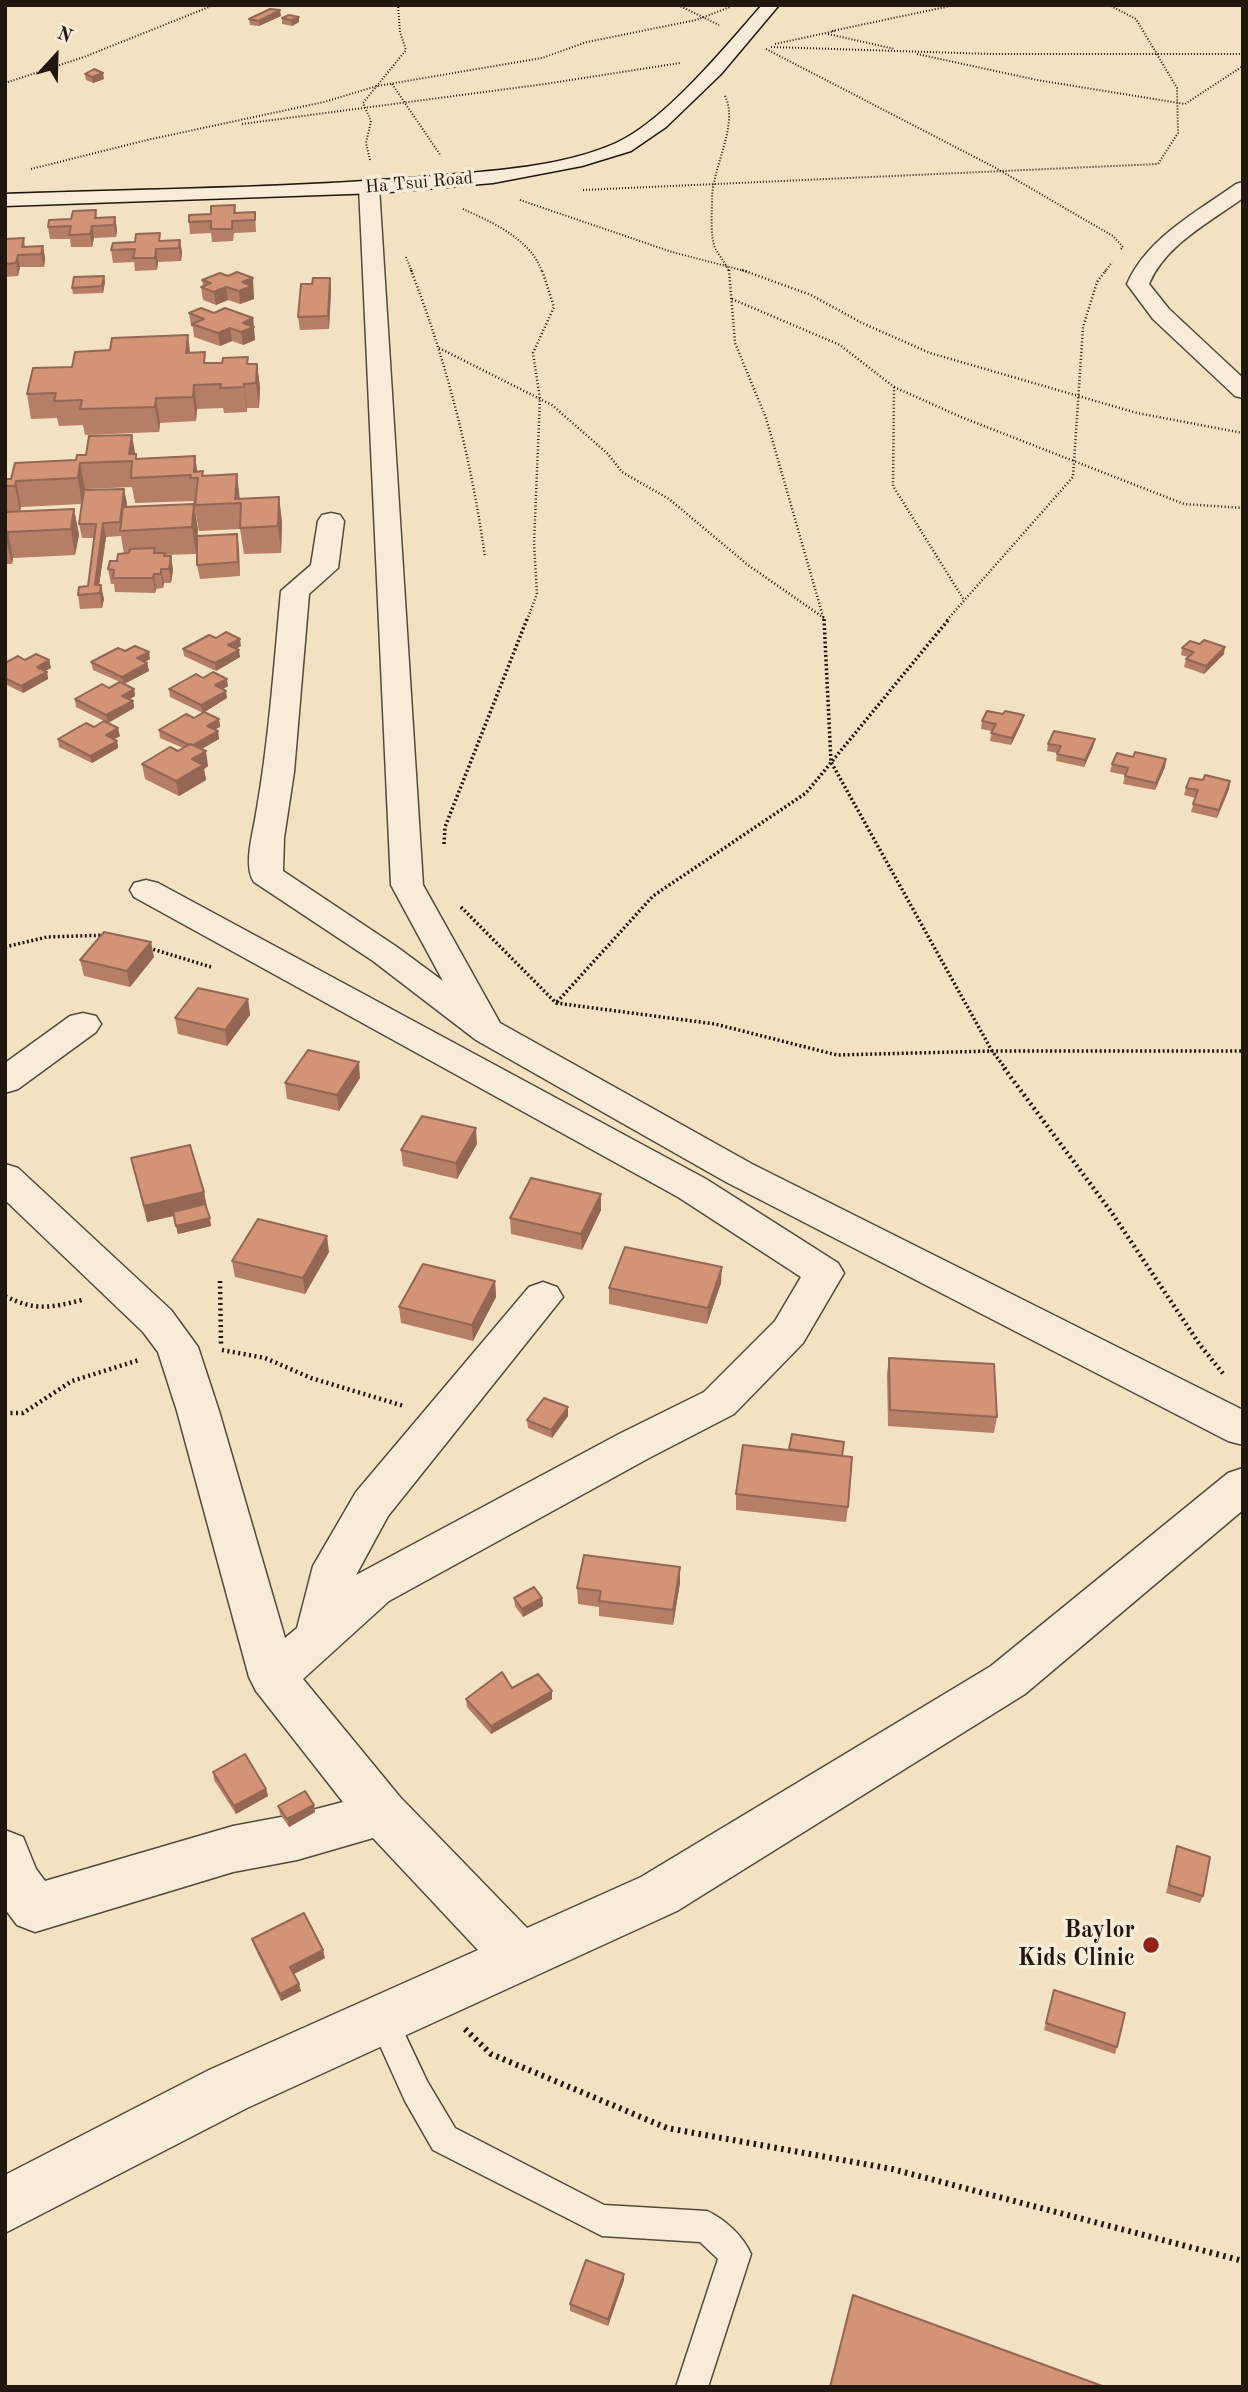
<!DOCTYPE html>
<style>
body{margin:0}
#map{position:relative;width:1248px;height:2392px;overflow:hidden;background:#f2e2c2;font-family:"Old Standard TT",serif}
canvas{display:block}
.frame{position:absolute;inset:0;border:7px solid #20170e;pointer-events:none}
.north{position:absolute;left:21px;top:21px;width:70px;height:70px;-webkit-text-stroke:5px #f7ecd7;paint-order:stroke;rotate:22deg;font-size:19px;font-weight:700;line-height:28px;text-align:center;color:#20170e}
.north::after{content:'';display:block;margin:auto;width:24px;height:32px;background:#20170e;clip-path:polygon(50% 0,100% 100%,50% 72%,0 100%)}
</style>
<div id="map">
<canvas width="1248" height="2392"></canvas>
<div class="frame"></div>
<div class="north">N</div>
</div>
<script>
const ctx = document.querySelector('canvas').getContext('2d');
ctx.lineJoin = 'round';
function stroke(path, color, width, dash) { ctx.strokeStyle = color; ctx.lineWidth = width; ctx.lineCap = dash ? 'butt' : 'round'; ctx.setLineDash(dash || []); ctx.stroke(path); }
function fill(path, color) { ctx.fillStyle = color; ctx.fill(path, 'evenodd'); }
function drawText(font, color, halo, rows, align = 'center') {
  ctx.font = font + ' "Old Standard TT",serif'; ctx.lineWidth = 7; ctx.setLineDash([]); ctx.textBaseline = 'middle'; ctx.strokeStyle = halo; ctx.fillStyle = color; for (const [text, x, y, turn = 0] of rows) {
    ctx.save(); ctx.translate(x, y); ctx.rotate((+turn || 0) * Math.PI / 180); ctx.textAlign = isNaN(turn) ? turn : align; if (halo) ctx.strokeText(text, 0, 0); ctx.fillText(text, 0, 0); ctx.restore();
  }
}
const pathFar4 = new Path2D(`
 M 678,5 L 719,25
 M 832,31 L 955,5
 M 828,34 L 895,49
 M 775,44 L 835,31
 M 771,47 L 991,54 L 1243,54
 M 766,49 L 994,167 L 1113,236 L 1123,247 L 1121,249
 M 917,54 L 1037,80 L 1185,104 L 1243,66
 M 5,83 L 84,57 L 214,5
 M 392,84 L 441,156
 M 725,96 C 739,124 713,166 712,198 C 712,212 710,236 715,248 C 719,256 726,263 729,272
 M 242,124 L 545,84 L 680,63
 M 370,160 L 366,143 L 371,121 L 363,103 L 406,50 L 400,32 L 398,5
 M 31,169 L 147,140 L 324,102 L 377,86 L 542,58 L 587,42 L 696,20 L 730,7
 M 583,190 L 1158,164 L 1178,133 L 1177,88 L 1136,19 L 1109,5
 M 520,200 L 672,252 L 749,272
 M 463,209 C 492,222 532,240 542,272
 M 406,257 L 412,272
 M 1105,272 L 1112,262`);
const pathFar3 = new Path2D(`
 M 411,270 C 447,363 471,458 485,557
 M 729,270 L 735,343 L 766,418 L 824,620
 M 742,270 L 811,295 L 862,323 L 930,353 L 1137,413 L 1243,433
 M 732,299 L 840,345 L 894,387 L 893,486 L 964,600
 M 439,348 L 552,405 L 608,454 L 622,472 L 669,499 L 748,565 L 824,618
 M 894,387 L 961,417 L 1184,504 L 1243,508
 M 527,620 L 537,594 L 534,543 L 540,399 L 533,353 L 554,307 L 542,270
 M 947,620 L 1073,477 L 1083,327 L 1097,282 L 1106,270`);
const pathFar2 = new Path2D(`
 M 824,619 L 831,762 L 992,1051 L 1006,1069
 M 444,844 L 445,827 L 527,619
 M 461,907 L 556,1003 L 715,1024 L 837,1055 L 992,1051 L 1243,1051
 M 5,947 L 47,937 L 108,935
 M 149,948 L 211,967
 M 557,1002 L 653,896 L 806,793 L 949,619`);
const pathFar1 = new Path2D(`
 M 1004,1068 L 1112,1213 L 1200,1345 L 1225,1376
 M 220,1281 L 221,1344
 M 5,1296 C 35,1311 50,1308 82,1300
 M 222,1350 L 265,1358 L 311,1378 L 404,1406
 M 5,1413 L 23,1413 L 72,1381 L 139,1360`);
const path = new Path2D(`
 M 465,2029 L 491,2054 L 667,2128 L 892,2169 L 1243,2261`);
const lane = new Path2D(`
 M 383,2005 L 393,2009 L 427,2081 L 455,2128 L 604,2205 L 707,2211 C 725,2219 743,2236 751,2254 L 708,2387 L 676,2387 L 718,2259 L 700,2242 L 602,2236 L 433,2150 L 405,2101 L 368,2019 L 373,2009 Z`);
const street = new Path2D(`
 M 369,181 L 376,183 L 379,187 L 423,885 L 500,1023 L 752,1164 L 1243,1410 L 1243,1445 L 1228,1441 L 726,1182 L 476,1040 L 373,961 L 254,882 C 243,866 253,833 256,814 C 269,741 274,665 281,591 L 311,565 L 318,521 L 322,515 L 331,513 L 340,515 L 344,521 L 338,568 L 309,594 L 294,772 L 284,838 L 283,871 L 397,947 L 443,981 L 391,885 L 359,187 L 362,183 Z
 M 1243,182 L 1243,198 C 1210,222 1165,245 1149,284 L 1169,309 L 1243,378 L 1243,398 L 1235,396 L 1153,319 L 1127,284 C 1147,238 1197,212 1236,184 Z
 M 146,880 L 158,883 L 706,1179 L 838,1263 L 844,1273 L 803,1343 L 734,1414 L 649,1458 L 389,1601 L 303,1679 L 400,1797 L 527,1928 L 641,1877 L 991,1666 L 1228,1473 L 1243,1468 L 1243,1510 L 1025,1694 L 677,1911 L 247,2108 L 5,2233 L 5,2175 L 209,2070 L 478,1950 L 373,1838 L 297,1860 L 233,1872 L 35,1932 L 17,1925 L 5,1909 L 5,1830 L 23,1837 L 36,1869 L 45,1881 L 233,1826 L 297,1814 L 343,1802 L 256,1691 L 249,1677 L 177,1411 L 158,1352 L 143,1332 L 5,1200 L 5,1164 L 18,1168 L 171,1310 L 198,1347 L 219,1411 L 285,1638 L 297,1628 L 313,1566 L 356,1492 L 529,1287 L 543,1282 L 557,1287 L 563,1297 L 388,1516 L 356,1575 L 619,1434 L 704,1392 L 775,1321 L 801,1277 L 678,1197 L 134,897 L 130,890 L 134,883 Z
 M 83,1013 L 96,1016 L 101,1024 L 96,1032 L 18,1089 L 5,1093 L 5,1063 L 70,1016 Z`);
const secondary = new Path2D(`
 M 762,5 L 779,5 L 721,74 L 666,127 L 631,151 L 582,166 L 493,183 L 378,193 L 5,206 L 5,194 C 148,189 292,188 434,176 C 491,171 563,167 616,143 C 665,121 726,46 762,5 Z`);
const wall = new Path2D(`
 M 281,16 L 259,26 L 250,25 L 249,19 Z
 M 282,18 L 299,22 L 292,26 L 282,24 Z
 M 85,74 L 104,79 L 93,83 L 86,80 Z
 M 235,205 L 236,213 L 255,212 L 256,232 L 234,233 L 233,241 L 212,242 L 211,233 L 190,234 L 189,222 Z
 M 96,210 L 97,218 L 115,217 L 117,230 L 116,237 L 94,238 L 92,247 L 71,247 L 70,239 L 50,239 L 48,227 Z
 M 24,238 L 25,247 L 43,246 L 45,258 L 44,267 L 20,267 L 18,276 L 5,277 L 5,239 Z
 M 180,240 L 182,253 L 181,261 L 158,262 L 157,270 L 135,271 L 134,262 L 113,263 L 111,250 L 161,241 Z
 M 104,276 L 105,282 L 103,293 L 73,294 L 72,288 Z
 M 330,278 L 331,290 L 329,329 L 300,330 L 298,317 L 312,284 Z
 M 202,280 L 254,290 L 253,291 L 254,299 L 240,304 L 228,300 L 216,305 L 203,300 L 201,287 L 203,286 Z
 M 189,313 L 214,313 L 253,318 L 255,340 L 243,345 L 232,341 L 220,346 L 194,337 L 193,327 L 191,326 Z
 M 190,353 L 207,363 L 257,364 L 260,388 L 259,408 L 247,408 L 247,412 L 224,413 L 223,408 L 197,409 L 196,421 L 160,423 L 159,432 L 85,435 L 83,425 L 59,426 L 57,418 L 31,419 L 27,394 L 72,367 Z
 M 135,454 L 137,459 L 198,471 L 240,499 L 279,497 L 282,523 L 281,553 L 244,554 L 240,529 L 199,531 L 194,504 L 198,530 L 198,536 L 237,534 L 240,576 L 200,579 L 197,565 L 197,545 L 196,554 L 165,555 L 165,556 L 171,556 L 173,570 L 171,583 L 164,583 L 163,588 L 156,589 L 155,593 L 115,592 L 114,584 L 111,584 L 108,569 L 124,554 L 121,536 L 106,537 L 99,585 L 104,599 L 102,608 L 80,609 L 78,595 L 88,586 L 94,538 L 82,538 L 79,524 L 82,504 L 21,507 L 20,511 L 74,509 L 79,535 L 75,555 L 13,558 L 12,564 L 5,564 L 5,479 L 11,479 L 76,460 ZM 132,487 L 135,503 L 193,501 L 194,504 L 126,507 L 127,503 L 85,490 L 85,489 Z
 M 216,638 L 241,646 L 236,649 L 240,657 L 216,671 L 184,656 L 183,649 Z
 M 1182,648 L 1224,654 L 1204,674 L 1184,667 L 1186,659 L 1188,657 L 1181,655 Z
 M 125,651 L 150,659 L 145,662 L 147,663 L 149,671 L 124,684 L 134,689 L 135,696 L 130,699 L 133,701 L 134,708 L 108,723 L 120,736 L 114,739 L 117,741 L 118,748 L 92,763 L 59,747 L 58,739 L 94,727 L 104,721 L 76,707 L 75,699 L 109,688 L 120,682 L 93,670 L 91,662 Z
 M 25,660 L 49,660 L 51,668 L 45,671 L 47,672 L 48,679 L 23,693 L 5,684 L 5,663 Z
 M 203,678 L 228,686 L 223,689 L 227,698 L 203,713 L 170,697 L 169,689 Z
 M 1003,714 L 1024,715 L 1022,722 L 1011,745 L 990,741 L 992,731 L 981,729 L 982,721 Z
 M 194,718 L 219,719 L 220,727 L 215,729 L 218,731 L 219,739 L 201,749 L 208,766 L 204,769 L 206,780 L 179,796 L 145,779 L 142,764 L 183,748 L 160,738 L 159,730 Z
 M 1048,744 L 1093,747 L 1084,767 L 1056,761 L 1057,753 L 1047,751 Z
 M 1133,757 L 1166,759 L 1165,767 L 1155,790 L 1123,784 L 1125,775 L 1110,772 L 1112,764 Z
 M 1203,780 L 1230,781 L 1229,789 L 1217,818 L 1191,812 L 1195,798 L 1184,795 L 1186,788 Z
 M 154,957 L 130,987 L 84,976 L 80,960 Z
 M 248,999 L 250,1015 L 227,1046 L 178,1034 L 175,1018 Z
 M 360,1078 L 339,1111 L 287,1099 L 285,1083 Z
 M 477,1144 L 457,1179 L 403,1166 L 401,1150 Z
 M 131,1158 L 204,1192 L 211,1226 L 178,1234 L 174,1216 L 147,1222 Z
 M 601,1194 L 601,1210 L 582,1250 L 511,1234 L 510,1218 Z
 M 329,1252 L 305,1294 L 235,1277 L 232,1261 Z
 M 495,1281 L 496,1297 L 473,1341 L 401,1323 L 399,1307 Z
 M 721,1283 L 707,1324 L 609,1304 L 609,1288 Z
 M 889,1358 L 997,1417 L 994,1433 L 888,1426 L 887,1374 Z
 M 568,1407 L 568,1416 L 552,1438 L 528,1428 L 527,1420 Z
 M 842,1456 L 848,1507 L 846,1522 L 736,1510 L 736,1494 Z
 M 680,1583 L 673,1625 L 599,1616 L 599,1607 L 578,1604 L 577,1588 Z
 M 514,1598 L 542,1598 L 543,1606 L 523,1617 L 515,1606 Z
 M 512,1688 L 552,1699 L 491,1734 L 467,1707 L 466,1699 Z
 M 213,1772 L 266,1789 L 268,1796 L 236,1814 L 214,1780 Z
 M 314,1805 L 315,1812 L 289,1827 L 280,1814 L 278,1806 Z
 M 1177,1846 L 1203,1896 L 1200,1903 L 1166,1893 Z
 M 252,1939 L 325,1958 L 294,1974 L 301,1991 L 281,2001 L 254,1946 Z
 M 1054,1990 L 1117,2047 L 1115,2054 L 1044,2030 Z
 M 624,2280 L 608,2326 L 570,2311 L 570,2304 Z`);
const shadedWall = new Path2D(`
 M 280,10 L 281,16 L 259,26 L 259,21 Z
 M 299,17 L 299,22 L 292,26 L 291,20 Z
 M 103,73 L 104,79 L 93,83 L 92,77 Z
 M 115,217 L 117,230 L 116,237 L 114,225 Z
 M 92,226 L 94,238 L 92,247 L 90,234 Z
 M 180,240 L 182,253 L 181,261 L 179,248 Z
 M 43,246 L 45,258 L 44,267 L 41,254 Z
 M 156,249 L 158,262 L 157,270 L 155,258 Z
 M 18,255 L 20,267 L 18,276 L 16,263 Z
 M 104,276 L 105,282 L 103,293 L 102,286 Z
 M 253,278 L 254,299 L 240,304 L 239,291 L 242,282 Z
 M 330,278 L 331,290 L 329,329 L 328,316 Z
 M 226,287 L 228,300 L 216,305 L 214,292 Z
 M 253,318 L 255,340 L 243,345 L 241,332 L 243,323 Z
 M 230,328 L 232,341 L 220,346 L 218,333 Z
 M 188,335 L 191,359 L 186,353 Z
 M 257,364 L 260,388 L 259,408 L 256,383 Z
 M 244,384 L 247,408 L 247,412 L 244,387 Z
 M 194,385 L 197,409 L 196,421 L 193,397 Z
 M 156,398 L 160,423 L 159,432 L 155,407 Z
 M 132,435 L 136,458 L 136,454 L 140,477 L 129,454 Z
 M 195,456 L 199,482 L 194,472 Z
 M 80,463 L 85,489 L 82,504 L 78,478 Z
 M 237,474 L 240,500 L 235,499 Z
 M 16,481 L 21,507 L 20,512 L 15,486 Z
 M 124,489 L 127,503 L 123,531 L 121,531 L 120,522 Z
 M 279,497 L 282,523 L 281,553 L 278,526 Z
 M 194,504 L 198,530 L 196,554 L 192,527 Z
 M 74,509 L 79,535 L 75,555 L 71,529 Z
 M 103,523 L 106,537 L 98,593 L 95,585 Z
 M 8,532 L 13,558 L 12,564 L 6,538 Z
 M 237,534 L 239,548 L 240,576 L 238,562 Z
 M 171,556 L 173,570 L 171,583 L 169,569 Z
 M 161,569 L 164,583 L 163,588 L 161,574 Z
 M 154,574 L 156,589 L 155,593 L 153,578 Z
 M 101,585 L 104,599 L 102,608 L 100,593 Z
 M 240,639 L 241,646 L 229,653 L 228,645 Z
 M 1225,647 L 1224,654 L 1204,674 L 1206,666 Z
 M 239,650 L 240,657 L 216,671 L 215,663 Z
 M 149,652 L 150,659 L 138,665 L 137,658 Z
 M 49,660 L 51,668 L 38,674 L 37,667 Z
 M 147,663 L 149,671 L 124,684 L 122,677 Z
 M 47,672 L 48,679 L 23,693 L 21,686 Z
 M 227,679 L 228,686 L 216,693 L 215,685 Z
 M 134,689 L 135,696 L 123,703 L 122,696 Z
 M 226,691 L 227,698 L 203,713 L 201,705 Z
 M 133,701 L 134,708 L 108,723 L 106,715 Z
 M 1024,715 L 1022,722 L 1011,745 L 1012,738 Z
 M 219,719 L 220,727 L 208,733 L 207,726 Z
 M 118,728 L 120,736 L 107,743 L 106,735 Z
 M 218,731 L 219,739 L 193,754 L 192,746 Z
 M 1095,739 L 1093,747 L 1084,767 L 1085,760 Z
 M 117,741 L 118,748 L 92,763 L 90,756 Z
 M 206,751 L 208,766 L 204,769 L 206,780 L 179,796 L 176,781 L 192,759 Z
 M 1166,759 L 1165,767 L 1155,790 L 1156,783 Z
 M 1230,781 L 1229,789 L 1217,818 L 1219,810 Z
 M 151,942 L 154,957 L 130,987 L 127,971 Z
 M 248,999 L 250,1015 L 227,1046 L 225,1030 Z
 M 359,1062 L 360,1078 L 339,1111 L 337,1095 Z
 M 476,1128 L 477,1144 L 457,1179 L 456,1163 Z
 M 204,1192 L 207,1208 L 147,1222 L 144,1206 Z
 M 601,1194 L 601,1210 L 582,1250 L 581,1234 Z
 M 210,1218 L 211,1226 L 178,1234 L 176,1226 Z
 M 327,1236 L 329,1252 L 305,1294 L 303,1278 Z
 M 722,1267 L 721,1283 L 707,1324 L 708,1308 Z
 M 495,1281 L 496,1297 L 473,1341 L 472,1325 Z
 M 568,1407 L 568,1416 L 552,1438 L 551,1430 Z
 M 680,1567 L 680,1583 L 673,1625 L 673,1610 Z
 M 542,1598 L 543,1606 L 523,1617 L 522,1609 Z
 M 552,1691 L 552,1699 L 491,1734 L 491,1726 Z
 M 266,1789 L 268,1796 L 236,1814 L 234,1806 Z
 M 314,1805 L 315,1812 L 289,1827 L 287,1819 Z
 M 323,1950 L 325,1958 L 292,1975 L 290,1967 Z
 M 299,1984 L 301,1991 L 281,2001 L 280,1994 Z
 M 624,2274 L 624,2280 L 608,2326 L 608,2319 Z`);
const building = new Path2D(`
 M 270,9 L 280,10 L 259,21 L 249,19 Z
 M 289,15 L 299,17 L 291,20 L 282,18 Z
 M 94,69 L 103,73 L 92,77 L 85,74 Z
 M 235,205 L 234,213 L 255,212 L 255,220 L 232,221 L 232,229 L 211,229 L 211,221 L 189,222 L 189,215 L 211,214 L 211,206 Z
 M 96,210 L 95,218 L 115,217 L 114,225 L 92,226 L 90,234 L 69,235 L 71,226 L 48,227 L 49,220 L 71,219 L 73,211 Z
 M 160,233 L 159,241 L 180,240 L 179,248 L 156,249 L 155,258 L 133,258 L 135,249 L 111,250 L 113,243 L 135,242 L 136,234 Z
 M 24,238 L 22,247 L 43,246 L 41,254 L 18,255 L 16,263 L 5,264 L 5,239 Z
 M 237,272 L 253,278 L 242,282 L 252,286 L 239,291 L 226,287 L 214,292 L 201,287 L 211,283 L 202,280 L 220,273 L 228,276 Z
 M 104,276 L 102,286 L 72,288 L 74,277 Z
 M 313,278 L 330,278 L 328,316 L 298,317 L 301,284 L 312,284 Z
 M 201,308 L 214,313 L 225,308 L 253,318 L 243,323 L 254,327 L 241,332 L 230,328 L 218,333 L 192,324 L 204,319 L 189,313 Z
 M 188,335 L 186,353 L 205,352 L 204,363 L 222,363 L 223,358 L 248,357 L 247,364 L 257,364 L 256,383 L 244,384 L 244,387 L 220,388 L 221,384 L 194,385 L 193,397 L 156,398 L 155,407 L 80,409 L 82,400 L 54,401 L 56,393 L 27,394 L 33,368 L 72,367 L 75,352 L 110,350 L 112,338 Z
 M 132,435 L 129,454 L 136,454 L 136,459 L 195,456 L 194,472 L 203,471 L 202,476 L 237,474 L 235,499 L 279,497 L 278,526 L 240,528 L 241,503 L 195,505 L 198,478 L 190,478 L 191,475 L 131,478 L 132,461 L 80,463 L 78,478 L 16,481 L 15,486 L 5,486 L 5,479 L 11,479 L 15,463 L 76,460 L 77,455 L 86,455 L 89,436 Z
 M 124,489 L 120,522 L 103,523 L 95,585 L 101,585 L 100,593 L 78,595 L 79,587 L 88,586 L 96,524 L 79,524 L 84,490 Z
 M 194,504 L 192,527 L 120,531 L 123,507 Z
 M 74,509 L 71,529 L 8,532 L 6,538 L 5,538 L 6,512 Z
 M 237,534 L 238,562 L 197,565 L 197,536 Z
 M 155,548 L 154,553 L 165,553 L 164,556 L 171,556 L 169,569 L 161,569 L 161,574 L 154,574 L 153,578 L 113,578 L 114,570 L 108,569 L 110,561 L 117,561 L 118,554 L 129,553 L 130,549 Z
 M 226,632 L 240,639 L 228,645 L 239,650 L 215,663 L 183,649 L 209,635 L 216,638 Z
 M 1204,640 L 1225,647 L 1206,666 L 1186,659 L 1194,652 L 1182,648 L 1190,641 L 1200,644 Z
 M 135,646 L 149,652 L 137,658 L 147,663 L 122,677 L 91,662 L 118,648 L 125,651 Z
 M 36,654 L 49,660 L 37,667 L 47,672 L 21,686 L 5,678 L 5,663 L 18,656 L 25,660 Z
 M 213,672 L 227,679 L 215,685 L 226,691 L 201,705 L 169,689 L 196,674 L 203,678 Z
 M 120,682 L 134,689 L 122,696 L 133,701 L 106,715 L 75,699 L 102,684 L 109,688 Z
 M 987,711 L 1003,714 L 1005,711 L 1024,715 L 1012,738 L 991,733 L 996,724 L 982,721 Z
 M 204,712 L 219,719 L 207,726 L 218,731 L 193,745 L 190,744 L 189,745 L 159,730 L 186,714 L 194,718 Z
 M 104,721 L 118,728 L 106,735 L 117,741 L 90,756 L 58,739 L 86,723 L 94,727 Z
 M 1054,731 L 1095,739 L 1085,760 L 1057,754 L 1061,746 L 1048,744 Z
 M 190,744 L 206,751 L 192,759 L 203,765 L 176,781 L 142,764 L 170,747 L 178,751 Z
 M 1135,752 L 1166,759 L 1156,783 L 1125,776 L 1128,768 L 1112,764 L 1117,753 L 1133,757 Z
 M 1205,775 L 1230,781 L 1219,810 L 1193,804 L 1198,790 L 1186,788 L 1190,778 L 1203,780 Z
 M 104,932 L 151,942 L 127,971 L 80,960 Z
 M 198,988 L 248,999 L 225,1030 L 175,1018 Z
 M 308,1050 L 359,1062 L 337,1095 L 285,1083 Z
 M 422,1116 L 476,1128 L 456,1163 L 401,1150 Z
 M 190,1145 L 204,1192 L 144,1206 L 131,1158 Z
 M 531,1178 L 601,1194 L 581,1234 L 510,1218 Z
 M 205,1204 L 210,1218 L 176,1226 L 173,1212 Z
 M 258,1219 L 327,1236 L 303,1278 L 232,1261 Z
 M 625,1247 L 722,1267 L 708,1308 L 609,1288 Z
 M 423,1264 L 495,1281 L 472,1325 L 399,1307 Z
 M 889,1358 L 994,1364 L 997,1417 L 890,1410 Z
 M 544,1398 L 568,1407 L 551,1430 L 527,1420 Z
 M 792,1434 L 844,1442 L 842,1456 L 789,1449 Z
 M 743,1445 L 852,1457 L 848,1507 L 736,1494 Z
 M 584,1555 L 680,1567 L 673,1610 L 599,1601 L 601,1591 L 577,1588 Z
 M 534,1587 L 542,1598 L 522,1609 L 514,1598 Z
 M 502,1672 L 512,1688 L 538,1674 L 552,1691 L 491,1726 L 466,1699 Z
 M 245,1754 L 266,1789 L 234,1806 L 213,1772 Z
 M 305,1791 L 314,1805 L 287,1819 L 278,1806 Z
 M 1177,1846 L 1210,1857 L 1203,1896 L 1169,1885 Z
 M 304,1913 L 323,1950 L 290,1967 L 299,1984 L 280,1994 L 252,1939 Z
 M 1054,1990 L 1125,2013 L 1117,2047 L 1046,2023 Z
 M 586,2260 L 624,2274 L 608,2319 L 570,2304 Z
 M 853,2295 L 1105,2387 L 830,2387 Z`);
const markers = [
 [1151,1945,9,"#8f2418"]
];
const farStreetnames = [
 ["Ha Tsui Road",419,183,-5]
];
const nearPoinames = [
 ["Baylor",1135,1931],
 ["Kids Clinic",1135,1959]
];
stroke(lane, '#544a3b', 3);
stroke(street, '#544a3b', 3);
stroke(secondary, '#20170e', 3);
stroke(pathFar4, '#20170e', 2, [1, 2]);
stroke(pathFar3, '#20170e', 2.5, [1, 2.5]);
stroke(pathFar2, '#20170e', 3.5, [2, 2.5]);
stroke(pathFar1, '#20170e', 4.5, [2, 3.5]);
stroke(path, '#20170e', 6, [2.5, 4.5]);
fill(lane, '#f7ecd7');
fill(street, '#f7ecd7');
fill(secondary, '#f7ecd7');
fill(wall, '#b57e65');
fill(shadedWall, '#936753');
fill(building, '#d29376');
stroke(building, '#936753', 2);
for (const [x, y, r, color] of markers) { const dot = new Path2D(); dot.arc(x, y, r, 0, 2 * Math.PI); ctx.fillStyle = color; ctx.fill(dot); stroke(dot, '#f7ecd7', 2.5); }
drawText('18px', '#20170e', '#f7ecd7', farStreetnames);
drawText('bold 24px', '#20170e', '#f7ecd7', nearPoinames, 'right');
</script>
